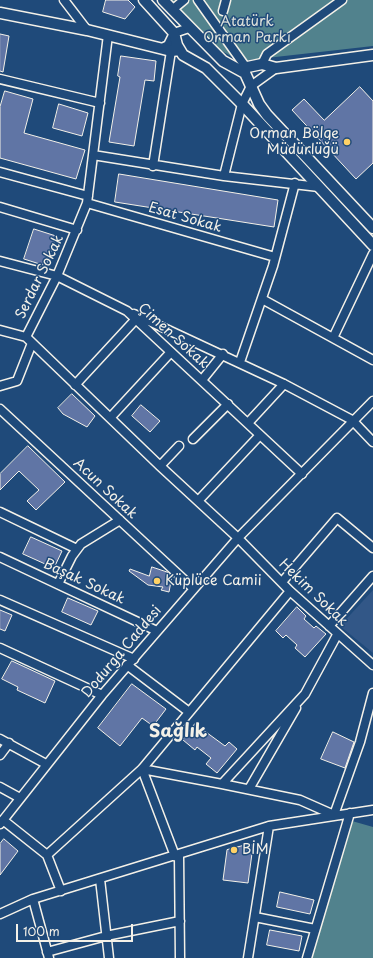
<!DOCTYPE html>
<meta charset="utf-8">
<style>
body{margin:0}
#map{position:relative;width:373px;height:958px;overflow:hidden;background:#1f4a7a;font-family:"Playpen Sans",sans-serif}
canvas{display:block}
.scale{position:absolute;left:16px;top:924px;width:117px;height:18px;box-sizing:border-box;border:2px solid #f4f1e8;border-top:0;padding-left:5px;font-size:12px;line-height:14px;white-space:nowrap;color:#f4f1e8;-webkit-text-stroke:3px #1f4a7a;paint-order:stroke}
</style>
<div id="map">
<canvas width="373" height="958"></canvas>
<div class="scale">100 m</div>
</div>
<script>
const ctx = document.querySelector('canvas').getContext('2d');
ctx.lineJoin = 'round';
function fill(path, color) { ctx.fillStyle = color; ctx.fill(path, 'evenodd'); }
function stroke(path, color, width, dash) { ctx.strokeStyle = color; ctx.lineWidth = width; ctx.lineCap = dash ? 'butt' : 'round'; ctx.setLineDash(dash || []); ctx.stroke(path); }
function drawText(font, color, halo, rows, align = 'center') {
  ctx.font = font + ' "Playpen Sans",sans-serif'; ctx.lineWidth = 3; ctx.setLineDash([]); ctx.textBaseline = 'middle'; ctx.strokeStyle = halo; ctx.fillStyle = color; for (const [text, x, y, turn = 0] of rows) {
    ctx.save(); ctx.translate(x, y); ctx.rotate((+turn || 0) * Math.PI / 180); ctx.textAlign = isNaN(turn) ? turn : align; if (halo) ctx.strokeText(text, 0, 0); ctx.fillText(text, 0, 0); ctx.restore();
  }
}
const built = new Path2D(`
 M 373,590 L 373,653 L 340,626 Z`);
const green = new Path2D(`
 M 170,0 L 373,0 L 373,46 L 240,61 L 220,50 Z
 M 352,821 L 373,827 L 373,958 L 311,958 Z`);
const building = new Path2D(`
 M 106,0 L 128,0 L 135,7 L 125,19 L 103,12 Z
 M 0,34 L 9,36 L 3,72 L 0,71 Z
 M 121,56 L 156,61 L 154,81 L 145,80 L 134,146 L 109,142 L 120,77 L 118,76 Z
 M 360,87 L 373,101 L 373,163 L 356,179 L 292,110 L 304,99 L 324,120 Z
 M 5,91 L 33,99 L 24,133 L 85,150 L 76,179 L 0,158 L 0,107 Z
 M 59,104 L 88,113 L 82,136 L 53,128 Z
 M 119,174 L 278,200 L 274,227 L 115,202 Z
 M 34,229 L 56,236 L 46,266 L 24,259 Z
 M 72,394 L 95,416 L 87,427 L 63,414 L 58,408 Z
 M 141,405 L 160,421 L 150,432 L 132,416 Z
 M 28,446 L 65,482 L 36,510 L 27,501 L 39,490 L 19,471 L 0,490 L 0,474 Z
 M 31,537 L 62,551 L 54,568 L 23,554 Z
 M 152,567 L 167,572 L 172,576 L 169,592 L 161,590 L 163,587 L 148,585 L 129,571 L 130,569 L 149,576 Z
 M 68,598 L 98,611 L 91,625 L 62,612 Z
 M 297,607 L 306,616 L 304,619 L 314,628 L 316,626 L 326,634 L 305,657 L 295,648 L 297,645 L 286,635 L 283,638 L 276,631 Z
 M 0,610 L 12,615 L 5,631 L 0,629 Z
 M 12,661 L 55,681 L 45,703 L 17,690 L 18,687 L 2,679 Z
 M 132,684 L 166,709 L 153,726 L 142,718 L 120,746 L 98,728 Z
 M 195,724 L 225,746 L 229,742 L 237,749 L 217,773 L 206,764 L 211,758 L 197,747 L 195,750 L 183,740 Z
 M 333,732 L 354,742 L 345,768 L 321,759 Z
 M 4,839 L 18,851 L 0,875 L 0,844 Z
 M 250,844 L 253,846 L 248,883 L 223,880 L 227,850 Z
 M 280,892 L 314,900 L 310,914 L 277,907 Z
 M 270,930 L 302,936 L 299,951 L 267,945 Z`);
const minor = new Path2D(`
 M 64,0 L 87,30
 M 198,0 L 245,66
 M 172,10 L 184,0
 M 223,11 L 226,0
 M 108,35 L 87,203 L 57,276 L 26,337 L 160,466 L 238,538 L 290,591 L 373,665
 M 162,48 L 168,45 L 174,33 L 189,28
 M 262,64 L 267,54 L 342,0
 M 276,68 L 251,86 L 242,104 L 224,176 L 319,187
 M 0,79 L 100,103
 M 93,155 L 224,176
 M 153,166 L 171,51
 M 0,172 L 88,196
 M 87,203 L 275,257
 M 0,207 L 77,230
 M 0,261 L 57,276 L 127,311 L 302,474
 M 262,299 L 373,360
 M 134,314 L 284,384 L 352,420 L 373,442
 M 0,330 L 26,337
 M 333,338 L 373,254
 M 240,362 L 273,266 L 295,183
 M 202,380 L 223,354
 M 75,385 L 136,319
 M 0,386 L 17,381 L 32,343
 M 0,409 L 193,588
 M 110,418 L 171,352
 M 248,423 L 284,384
 M 193,439 L 228,404
 M 160,466 L 179,446
 M 198,501 L 260,435
 M 0,512 L 77,549
 M 0,557 L 157,631
 M 282,582 L 337,518 L 373,548
 M 58,584 L 72,556 L 81,544 L 120,520
 M 0,600 L 134,659
 M 329,626 L 373,576
 M 337,635 L 305,694 L 222,784 L 300,800 L 334,815 L 360,742 L 373,693
 M 0,648 L 102,695
 M 127,665 L 189,712
 M 0,739 L 46,764
 M 0,755 L 9,743
 M 142,769 L 175,856
 M 142,769 L 222,784
 M 0,787 L 20,798
 M 249,789 L 296,708
 M 3,820 L 47,855 L 61,891
 M 0,824 L 102,695 L 238,538 L 373,401
 M 47,855 L 142,769 L 290,591
 M 179,855 L 180,958
 M 100,879 L 109,958
 M 33,899 L 49,958
 M 0,914 L 33,899 L 269,826 L 373,810
 M 255,917 L 315,929
 M 47,952 L 106,936 L 180,921
 M 248,958 L 269,826
 M 307,958 L 350,813`);
const major = new Path2D(`
 M 144,0 L 174,33 L 177,45 L 183,55 L 206,68 L 242,104 L 373,245
 M 163,0 L 223,61 L 245,73 L 259,104 L 267,115 L 373,228
 M 0,13 L 87,30 L 171,51 L 180,50
 M 238,69 L 262,64 L 276,68 L 373,55`);
const markers = [
 [347,142,4,"#ffd166"],
 [157,581,4,"#ffd166"],
 [234,850,4,"#ffd166"]
];
const parkNames = [
 ["Atatürk",247,22],
 ["Orman Parkı",247,38]
];
const poiNames = [
 ["Orman Bölge",339,134,"right"],
 ["Müdürlüğü",339,150,"right"],
 ["Küplüce Camii",165,581],
 ["BİM",242,850]
];
const streetNames = [
 ["Esat Sokak",185,218,16],
 ["Serdar Sokak",40,277,-64],
 ["Çimen Sokak",173,336,42],
 ["Acun Sokak",105,489,43],
 ["Başak Sokak",84,582,25],
 ["Hekim Sokak",313,593,44],
 ["Dodurga Caddesi",122,652,-50]
];
const districtNames = [
 ["Sağlık",178,732]
];
fill(built, '#325787');
fill(green, '#51828d');
fill(building, '#6075a5');
stroke(building, '#f4f1e8', 1);
stroke(minor, '#f4f1e8', 11);
stroke(major, '#f4f1e8', 13);
stroke(minor, '#1f4a7a', 8);
stroke(major, '#1f4a7a', 10);
for (const [x, y, r, color] of markers) { const dot = new Path2D(); dot.arc(x, y, r, 0, 2 * Math.PI); ctx.fillStyle = color; ctx.fill(dot); stroke(dot, '#1f4a7a', 1.5); }
drawText('14px', '#dce0da', '#1f4a7a', parkNames);
drawText('14px', '#f4f1e8', '#1f4a7a', poiNames, 'left');
drawText('14px', '#f4f1e8', '#1f4a7a', streetNames);
drawText('bold 18px', '#f4f1e8', '#1f4a7a', districtNames);
</script>
